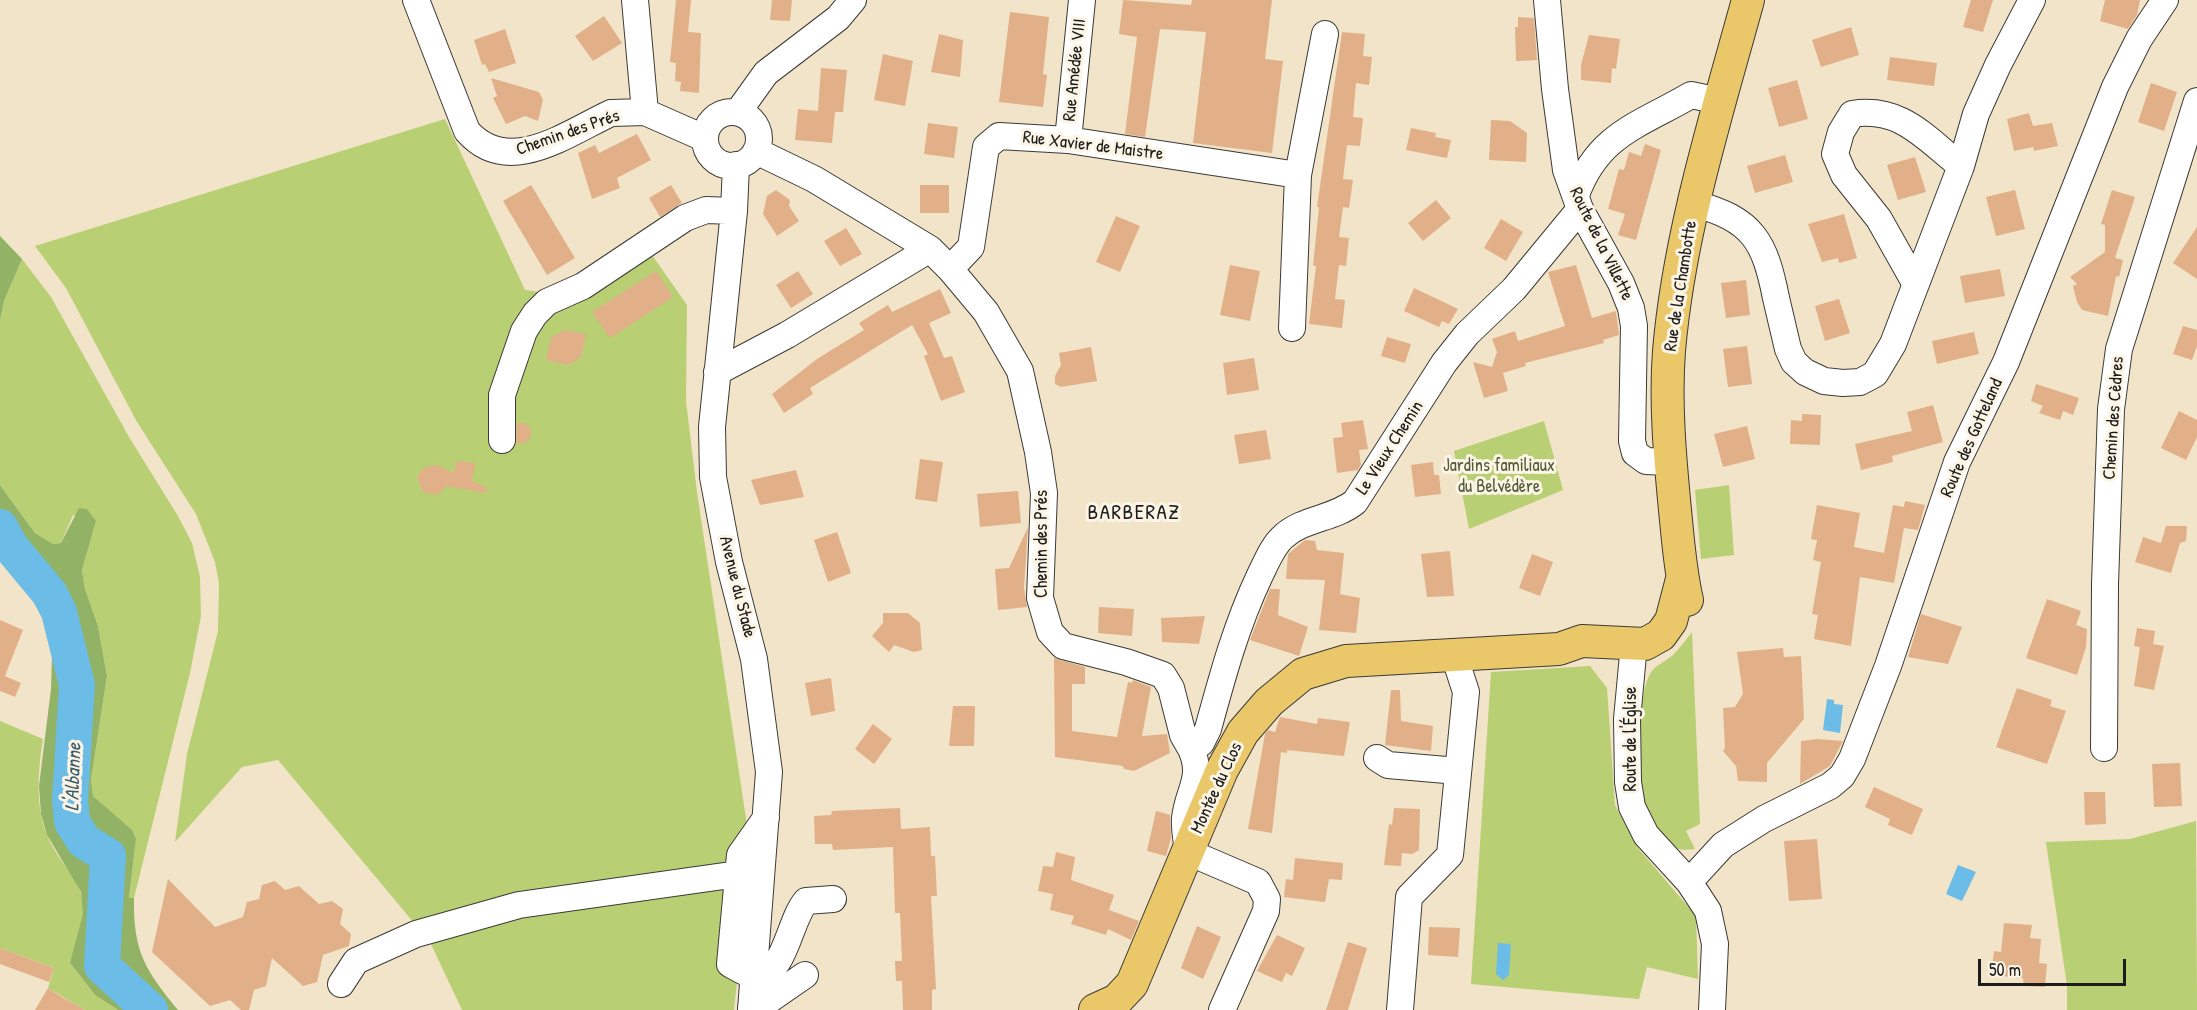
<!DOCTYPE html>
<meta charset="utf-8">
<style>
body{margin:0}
#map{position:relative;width:2197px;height:1010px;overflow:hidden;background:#f2e4c8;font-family:"Patrick Hand",sans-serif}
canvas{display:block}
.scale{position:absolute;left:1978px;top:959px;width:148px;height:27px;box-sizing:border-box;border:3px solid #1c1c1c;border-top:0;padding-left:8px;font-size:18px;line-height:21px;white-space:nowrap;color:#1c1c1c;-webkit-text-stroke:4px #fcf5e5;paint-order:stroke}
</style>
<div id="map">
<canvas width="2197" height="1010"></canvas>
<div class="scale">50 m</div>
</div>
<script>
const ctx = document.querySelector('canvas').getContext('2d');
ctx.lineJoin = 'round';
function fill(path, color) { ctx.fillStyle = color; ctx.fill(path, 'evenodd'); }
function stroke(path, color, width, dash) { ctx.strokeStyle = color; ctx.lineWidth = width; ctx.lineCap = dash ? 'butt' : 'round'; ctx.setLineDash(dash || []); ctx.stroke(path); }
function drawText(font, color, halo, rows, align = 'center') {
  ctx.font = font + ' "Patrick Hand",sans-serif'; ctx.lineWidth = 6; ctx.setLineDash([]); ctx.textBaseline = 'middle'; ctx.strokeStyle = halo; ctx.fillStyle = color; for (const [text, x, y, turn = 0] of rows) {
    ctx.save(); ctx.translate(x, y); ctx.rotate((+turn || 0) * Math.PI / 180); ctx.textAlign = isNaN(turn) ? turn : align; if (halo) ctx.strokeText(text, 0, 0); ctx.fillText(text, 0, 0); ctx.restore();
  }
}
const green = new Path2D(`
 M 445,119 L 525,290 L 546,293 L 640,238 L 687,305 L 686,401 L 697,492 L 751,852 L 734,1010 L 462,1010 L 430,942 L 278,760 L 242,767 L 175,842 L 187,754 L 218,631 L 219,583 L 215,562 L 196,514 L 137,422 L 66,288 L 35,246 Z
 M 22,259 L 51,297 L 129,437 L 178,516 L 192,543 L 200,577 L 201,616 L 190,673 L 134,898 L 129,898 L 136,839 L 131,830 L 93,796 L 91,780 L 107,676 L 98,626 L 85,589 L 82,570 L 96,521 L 73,515 L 61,543 L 53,544 L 35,533 L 0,485 L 0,321 L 4,301 Z
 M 1544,421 L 1563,490 L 1469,529 L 1454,451 Z
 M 1729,485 L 1734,555 L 1701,559 L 1695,490 Z
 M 1692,632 L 1700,824 L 1686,831 L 1695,849 C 1686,850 1677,851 1669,845 C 1657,836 1649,820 1645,806 C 1637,779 1636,699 1650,674 C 1655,665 1667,661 1674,654 C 1681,647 1686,639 1692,632 Z
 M 1590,666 L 1607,688 L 1615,805 L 1638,848 L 1696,916 L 1698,979 L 1647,967 L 1639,999 L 1471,984 L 1491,672 Z
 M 0,721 L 43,739 C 38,771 35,804 47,835 C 55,856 72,871 80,891 C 89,913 77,942 70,963 L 95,995 L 118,1010 L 85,1010 L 48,988 L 54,968 L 0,948 Z
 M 2196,821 L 2197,1010 L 2067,1010 L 2067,986 L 2046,842 L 2130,839 Z`);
const forest = new Path2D(`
 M 0,236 L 22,259 L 4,301 L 0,321 Z
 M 0,485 L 35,533 L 53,544 L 61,543 L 79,508 L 87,509 L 96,521 L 82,570 L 85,589 L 98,626 L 107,676 L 91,780 L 93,796 L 132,830 L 136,839 L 129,898 L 134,898 C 133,951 145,970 178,1010 L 118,1010 L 95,995 L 70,963 L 83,914 L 81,892 L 47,835 L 41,814 L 39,786 L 51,689 L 52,656 L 48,628 L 23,583 L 0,553 Z`);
const water = new Path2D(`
 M 1827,699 L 1834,700 L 1834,704 L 1843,705 L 1840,733 L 1823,730 Z
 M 1958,865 L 1976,872 L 1962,901 L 1946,894 Z
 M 1498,943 L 1511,944 L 1509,975 L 1503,980 L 1496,974 Z`);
const river = new Path2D(`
 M 0,527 L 10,546 L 50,594 L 59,612 L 77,685 L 70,800 L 72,822 L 84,841 L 108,856 L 102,966 L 150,1010`);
const building = new Path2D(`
 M 676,0 L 691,0 L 688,32 L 701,33 L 699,93 L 680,91 L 681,82 L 675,81 L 676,63 L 670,62 Z
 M 772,0 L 792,0 L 790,21 L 770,20 Z
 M 1123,0 L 1191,5 L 1192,0 L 1272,0 L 1265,59 L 1283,61 L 1272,153 L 1193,143 L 1206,32 L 1160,29 L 1145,137 L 1125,134 L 1137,37 L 1119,34 Z
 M 1971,0 L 1993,0 L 1983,32 L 1963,27 Z
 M 2105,0 L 2140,0 L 2137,15 L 2128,29 L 2100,21 Z
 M 1010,12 L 1049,17 L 1043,74 L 1047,75 L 1043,107 L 999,102 Z
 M 604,16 L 622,43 L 593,61 L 575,36 Z
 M 1518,17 L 1534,18 L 1537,60 L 1516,61 L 1515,27 L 1518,27 Z
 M 1851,27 L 1859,55 L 1821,67 L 1812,40 Z
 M 505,29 L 516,63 L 489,72 L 485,64 L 482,65 L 474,40 Z
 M 1342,32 L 1365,34 L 1363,56 L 1372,57 L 1369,85 L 1356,83 L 1353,117 L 1363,118 L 1360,146 L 1347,145 L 1343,179 L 1353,180 L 1349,208 L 1343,207 L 1339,237 L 1349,238 L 1346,266 L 1339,265 L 1335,299 L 1345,300 L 1342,328 L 1309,324 L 1316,266 L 1313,266 L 1319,207 L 1317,207 Z
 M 939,34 L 963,40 L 960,77 L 931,72 Z
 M 1589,35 L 1620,39 L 1616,69 L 1612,68 L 1611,83 L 1581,80 L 1581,65 Z
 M 883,54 L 913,61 L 905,106 L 874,100 Z
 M 1890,57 L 1937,63 L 1934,86 L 1887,80 Z
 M 821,68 L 847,70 L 843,112 L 835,112 L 832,143 L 795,140 L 798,109 L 818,111 Z
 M 491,78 L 539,92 L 543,100 L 538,121 L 525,116 L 506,124 L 493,98 L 497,96 Z
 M 1797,80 L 1808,119 L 1779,127 L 1768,88 Z
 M 2151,83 L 2177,92 L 2164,131 L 2138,122 Z
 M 2029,113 L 2033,126 L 2052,123 L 2058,146 L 2034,151 L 2033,147 L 2014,151 L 2007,119 Z
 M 1491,120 L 1510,121 L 1527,133 L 1526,162 L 1489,160 Z
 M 928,123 L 958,127 L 954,158 L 924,154 Z
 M 1411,128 L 1436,133 L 1435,137 L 1451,140 L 1447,158 L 1406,150 Z
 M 637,134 L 651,160 L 617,178 L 620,188 L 592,199 L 578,153 L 595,145 L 599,153 Z
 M 1645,144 L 1661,150 L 1636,240 L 1618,235 L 1625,214 L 1608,209 L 1619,169 L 1624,170 L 1629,152 L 1641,156 Z
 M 1785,155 L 1793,182 L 1755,193 L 1747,166 Z
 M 1915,157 L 1926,192 L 1898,200 L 1887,165 Z
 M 531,185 L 575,258 L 547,275 L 503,201 Z
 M 671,185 L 682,203 L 660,217 L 649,198 Z
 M 920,185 L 949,185 L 949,213 L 920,213 Z
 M 776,190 L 790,200 L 789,206 L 799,221 L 777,236 L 763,214 L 767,196 Z
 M 2015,190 L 2025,229 L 1996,236 L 1986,197 Z
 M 2112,190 L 2135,197 L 2115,258 L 2123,260 L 2119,277 L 2116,276 L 2108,316 L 2082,310 L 2077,302 L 2073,286 L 2077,284 L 2070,277 L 2105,252 L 2105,225 L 2101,224 Z
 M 1436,200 L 1451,218 L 1423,241 L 1408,223 Z
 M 1844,214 L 1857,258 L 1839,263 L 1838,258 L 1822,262 L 1808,224 Z
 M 1116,216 L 1140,226 L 1120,272 L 1096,262 Z
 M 1501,219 L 1523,232 L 1506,261 L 1484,248 Z
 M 2197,227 L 2197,279 L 2173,263 Z
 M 846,228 L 862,254 L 840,266 L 824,241 Z
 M 1230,265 L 1260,271 L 1250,321 L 1220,315 Z
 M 1576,265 L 1592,318 L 1616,311 L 1619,335 L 1603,340 L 1604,343 L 1525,363 L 1526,366 L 1503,373 L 1508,391 L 1484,398 L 1473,362 L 1492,367 L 1497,352 L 1492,339 L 1515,331 L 1518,341 L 1565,326 L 1548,272 Z
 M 2000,269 L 2005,296 L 1965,303 L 1960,276 Z
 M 656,271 L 673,297 L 610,338 L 592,312 Z
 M 798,271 L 813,294 L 791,308 L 776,285 Z
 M 1746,280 L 1750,315 L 1726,318 L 1721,283 Z
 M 1414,288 L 1458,309 L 1449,324 L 1442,321 L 1439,327 L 1404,311 Z
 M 940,289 L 951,313 L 929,323 L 944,358 L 952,356 L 965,392 L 941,401 L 924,356 L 928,354 L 912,325 L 810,388 L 813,394 L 784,413 L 772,394 L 817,359 L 864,330 L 859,323 L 888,305 L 892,312 Z
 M 1839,299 L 1850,333 L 1825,341 L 1815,306 Z
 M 2183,326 L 2197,330 L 2197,346 L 2192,360 L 2173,354 Z
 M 564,330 L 586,334 L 581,357 L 568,365 L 546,360 L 551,338 Z
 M 1974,332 L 1979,354 L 1937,364 L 1932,341 Z
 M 1387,337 L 1411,344 L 1405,363 L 1381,356 Z
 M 1747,346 L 1752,384 L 1728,387 L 1723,349 Z
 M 1091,347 L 1097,381 L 1061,387 L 1055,384 L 1055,376 L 1061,365 L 1059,353 Z
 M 1254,358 L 1259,390 L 1227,395 L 1223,363 Z
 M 2036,384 L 2079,398 L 2073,415 L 2063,411 L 2060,420 L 2039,413 L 2043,406 L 2031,401 Z
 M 1933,405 L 1943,442 L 1892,456 L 1893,462 L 1861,470 L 1855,444 L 1912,431 L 1907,412 Z
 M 2179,411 L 2197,420 L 2197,437 L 2186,460 L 2161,448 Z
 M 1802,414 L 1821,415 L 1820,445 L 1790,444 L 1791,420 L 1802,421 Z
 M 1363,420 L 1368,449 L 1359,450 L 1361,465 L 1358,470 L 1337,473 L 1333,438 L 1343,437 L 1341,423 Z
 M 517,423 L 524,423 L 531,429 L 531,437 L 525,443 L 516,443 Z
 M 1747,426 L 1755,459 L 1723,467 L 1714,434 Z
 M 1266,430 L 1271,459 L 1239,464 L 1234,435 Z
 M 920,459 L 943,462 L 937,502 L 915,499 Z
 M 456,461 L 475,463 L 472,481 L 487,488 L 486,493 L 447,486 L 437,495 L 423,492 L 417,478 L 423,468 L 436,465 L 454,473 Z
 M 1433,462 L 1434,475 L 1439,475 L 1441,494 L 1415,497 L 1411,465 Z
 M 796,470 L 804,497 L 760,505 L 751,480 Z
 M 1018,491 L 1021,523 L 980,527 L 977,494 Z
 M 1905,501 L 1925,505 L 1918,530 L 1904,528 L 1894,583 L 1860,577 L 1851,646 L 1814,639 L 1818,615 L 1812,614 L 1821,562 L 1813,560 L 1817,540 L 1811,539 L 1817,505 L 1860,513 L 1854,547 L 1884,553 L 1893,505 L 1904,507 Z
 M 2166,526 L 2187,526 L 2186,541 L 2180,543 L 2171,573 L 2135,562 L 2143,537 L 2161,543 Z
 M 1028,527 L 1024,588 L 1027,607 L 998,610 L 995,569 L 1009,568 Z
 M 837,532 L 851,573 L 828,582 L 814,540 Z
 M 1305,540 L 1315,541 L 1317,550 L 1344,553 L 1340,594 L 1360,598 L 1356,633 L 1319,630 L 1325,580 L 1286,579 L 1288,554 Z
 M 1450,551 L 1454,596 L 1427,597 L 1421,554 Z
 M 1532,554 L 1553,562 L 1540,596 L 1519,588 Z
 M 1270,589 L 1280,589 L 1278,615 L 1308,627 L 1299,656 L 1250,640 Z
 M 2047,599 L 2081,611 L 2076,625 L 2087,629 L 2086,647 L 2077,675 L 2026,658 Z
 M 1099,607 L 1134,609 L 1132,636 L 1098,633 Z
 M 883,613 L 908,613 L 920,623 L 922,650 L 914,652 L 894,645 L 889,652 L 872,636 L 883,623 Z
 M 1921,614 L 1962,627 L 1948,664 L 1908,657 Z
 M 1205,616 L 1199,644 L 1162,642 L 1161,618 Z
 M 0,620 L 23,630 L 5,676 L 21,683 L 15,697 L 0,691 Z
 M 2137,628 L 2155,631 L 2153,644 L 2164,646 L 2154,690 L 2134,686 L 2140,647 L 2134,646 Z
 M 1783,648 L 1784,657 L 1801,656 L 1804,719 L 1767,763 L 1767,782 L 1738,781 L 1736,766 L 1723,751 L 1725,748 L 1723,708 L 1735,707 L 1743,694 L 1737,652 Z
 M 1054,658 L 1085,667 L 1085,684 L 1072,684 L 1072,731 L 1117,737 L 1128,682 L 1132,683 L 1133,680 L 1151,687 L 1142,736 L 1167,734 L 1170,753 L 1134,771 L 1124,769 L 1123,766 L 1055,757 Z
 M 831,678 L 835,711 L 811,716 L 805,683 Z
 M 2017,688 L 2052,700 L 2050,706 L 2066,711 L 2047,764 L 1996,747 Z
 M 1391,690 L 1400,690 L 1401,721 L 1433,726 L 1431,751 L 1385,745 Z
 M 953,706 L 975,706 L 974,746 L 949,746 Z
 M 1280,717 L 1317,724 L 1318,718 L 1350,722 L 1344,756 L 1287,750 L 1287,753 L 1281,752 L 1272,833 L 1248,829 L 1265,734 L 1268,730 L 1275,732 Z
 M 873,724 L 892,739 L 874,764 L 855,749 Z
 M 1817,739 L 1843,741 L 1830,766 L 1800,784 L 1801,741 Z
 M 2180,763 L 2182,806 L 2154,807 L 2152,764 Z
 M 1874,787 L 1923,809 L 1912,835 L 1888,825 L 1890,819 L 1865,807 Z
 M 2084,792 L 2105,792 L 2106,824 L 2085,825 Z
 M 900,808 L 901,829 L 930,827 L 931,856 L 935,856 L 937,896 L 931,896 L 936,989 L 932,990 L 932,1010 L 903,1010 L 902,981 L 896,981 L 895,961 L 902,961 L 900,913 L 895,913 L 893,847 L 833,850 L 832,844 L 815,844 L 814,816 L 831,815 L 832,811 Z
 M 1394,808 L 1420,809 L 1419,850 L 1412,854 L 1402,853 L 1401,866 L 1384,865 L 1389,824 L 1392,825 Z
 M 1156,811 L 1170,815 L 1171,838 L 1166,856 L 1147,851 Z
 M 1817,839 L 1822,899 L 1789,901 L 1784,841 Z
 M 1056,852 L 1075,857 L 1071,880 L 1114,895 L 1109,910 L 1139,921 L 1131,940 L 1108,929 L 1106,935 L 1071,924 L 1074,916 L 1050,910 L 1053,894 L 1038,891 L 1043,866 L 1053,867 Z
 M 1295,858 L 1343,863 L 1342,880 L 1329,879 L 1325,902 L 1284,897 L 1286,879 L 1293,880 Z
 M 168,879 L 215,927 L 243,917 L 247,902 L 259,899 L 262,885 L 275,881 L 285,890 L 299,886 L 319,904 L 332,901 L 343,909 L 340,924 L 351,934 L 349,946 L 323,955 L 317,982 L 303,986 L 272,958 L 266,986 L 254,990 L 249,1010 L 241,1010 L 230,1000 L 210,1006 L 152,952 Z
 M 2004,923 L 2032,925 L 2030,938 L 2041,939 L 2039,963 L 2047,964 L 2045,987 L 2024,986 L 2023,978 L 1991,975 L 1994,951 L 2001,952 Z
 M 1197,926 L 1221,937 L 1203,979 L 1181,968 Z
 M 1429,927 L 1460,928 L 1458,957 L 1428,955 Z
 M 1277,935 L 1305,948 L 1292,976 L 1286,973 L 1282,982 L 1257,971 Z
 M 1348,942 L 1367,948 L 1348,1010 L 1326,1010 Z
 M 0,948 L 54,968 L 49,982 L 0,964 Z
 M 48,988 L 62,997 L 85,1010 L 35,1010 Z`);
const minor = new Path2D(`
 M 416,0 L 467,131 C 508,178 566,134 611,113 L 645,112 L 704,138
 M 635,0 L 645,112
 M 1547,0 L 1555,89 L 1566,170 L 1580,209 L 1621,283 L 1631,308 L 1634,326 L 1632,441 L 1635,453 L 1646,461 L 1670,462
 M 738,112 L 766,73 L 838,18 L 853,0
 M705 139a27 27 0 1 1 54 0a27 27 0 1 1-54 0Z
 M 1068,140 L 1082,0
 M 756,151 L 814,179 L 930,249 L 950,269 L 986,312 L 1020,371 L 1038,452 L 1044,493 L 1040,598 L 1050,632 L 1063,646 L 1126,662 L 1163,675 L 1171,688 L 1183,735 L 1191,749
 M 736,165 L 734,211 L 712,427 L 713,477 L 729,562 L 754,659 L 769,772 L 751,1010
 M 1576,195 C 1598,134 1640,125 1691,95 L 1720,101
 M 1695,204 C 1753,219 1765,242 1776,298 C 1780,315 1784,332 1788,349 L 1794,362 L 1805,372 L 1824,381 L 1843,383 L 1860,382 L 1875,374 L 1893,344 L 1961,166 L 1976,114 L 1998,65 L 2032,0
 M 950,269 L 971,247 L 986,147 L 999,136 L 1068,140 L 1298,175
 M 1915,283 L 1879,219 L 1844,175 L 1835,154 L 1841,132 L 1852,114 C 1901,106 1925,138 1961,166
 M 1292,328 L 1298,175 L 1325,34
 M 717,372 L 787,335 L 930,249
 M 502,440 L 502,395 L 524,331 L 535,314 L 547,302 L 583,286 L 685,218 L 706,210 L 734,211
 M 1634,644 L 1627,719 L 1628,782 L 1632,807 L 1646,835 L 1689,882 L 1708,911 L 1715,944 L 1712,1010
 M 2104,748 L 2105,584 L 2111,409 L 2119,349 L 2197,101
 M 1377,758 L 1388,765 L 1458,771
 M 766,818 L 740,855 L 730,964 C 737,968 748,975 756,976 C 785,976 789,921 806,901 L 833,899
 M 1689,882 L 1723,845 L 1764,819 L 1830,786 L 1842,776 L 1852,759 L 1888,666 L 1957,462 L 2006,362 L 2115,87 L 2139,39 L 2165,0
 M 341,984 L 356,961 L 416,934 L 519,905 L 738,874
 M 751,1008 L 769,1000 L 805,975
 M 1222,1010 L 1266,911 L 1267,899 L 1258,882 L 1188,852 C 1187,841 1184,829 1185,818 C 1188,790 1204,778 1191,749 L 1201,743 L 1208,729 C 1223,674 1236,626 1260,575 C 1266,563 1273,545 1284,536 C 1304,518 1334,519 1355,502 L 1444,363 L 1467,334 L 1514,289 L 1580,209
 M 1400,1010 L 1409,897 L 1450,855 L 1466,692 L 1454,655`);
const major = new Path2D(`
 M 1687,600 C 1680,570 1678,540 1675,510 C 1670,458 1665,403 1669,351 C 1679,233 1717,113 1748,0
 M 1095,1010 L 1117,1000 L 1132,984 L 1222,770 L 1243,732 L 1269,702 L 1303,674 L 1346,661 L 1559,649 L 1582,641 L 1645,644 L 1661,635 L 1671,621 L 1682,579`);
const streetNames = [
 ["Rue Amédée VIII",1075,70,-84],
 ["Chemin des Prés",568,133,-19],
 ["Rue Xavier de Maistre",1093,146,7],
 ["Route de la Villette",1601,244,64],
 ["Rue de la Chambotte",1681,286,-81],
 ["Chemin des Cèdres",2114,418,-86],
 ["Route des Gotteland",1972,438,-66],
 ["Le Vieux Chemin",1390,448,-57],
 ["Chemin des Prés",1042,544,-90],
 ["Avenue du Stade",737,587,76],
 ["Route de l'Église",1631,739,-90],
 ["Montée du Clos",1217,788,-65]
];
const parkNames = [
 ["Jardins familiaux",1499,466],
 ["du Belvédère",1499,487]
];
const waterNames = [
 ["L'Albanne",74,777,-88]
];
const quarterNames = [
 ["BARBERAZ",1134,513]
];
fill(green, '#b9cf73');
fill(forest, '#92b265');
fill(water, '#6bbce6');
stroke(river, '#6bbce6', 36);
fill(building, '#e1b089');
stroke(minor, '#3c3a36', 28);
stroke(major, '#3c3a36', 34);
stroke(minor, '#fff', 26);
stroke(major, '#eac769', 32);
drawText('18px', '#1c1c1c', '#fcf5e5', streetNames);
drawText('18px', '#535b3a', '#fcf5e5', parkNames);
drawText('italic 20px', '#3c5c6d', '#fcf5e5', waterNames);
ctx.letterSpacing = '1.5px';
drawText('21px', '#1c1c1c', '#fcf5e5', quarterNames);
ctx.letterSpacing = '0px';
</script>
